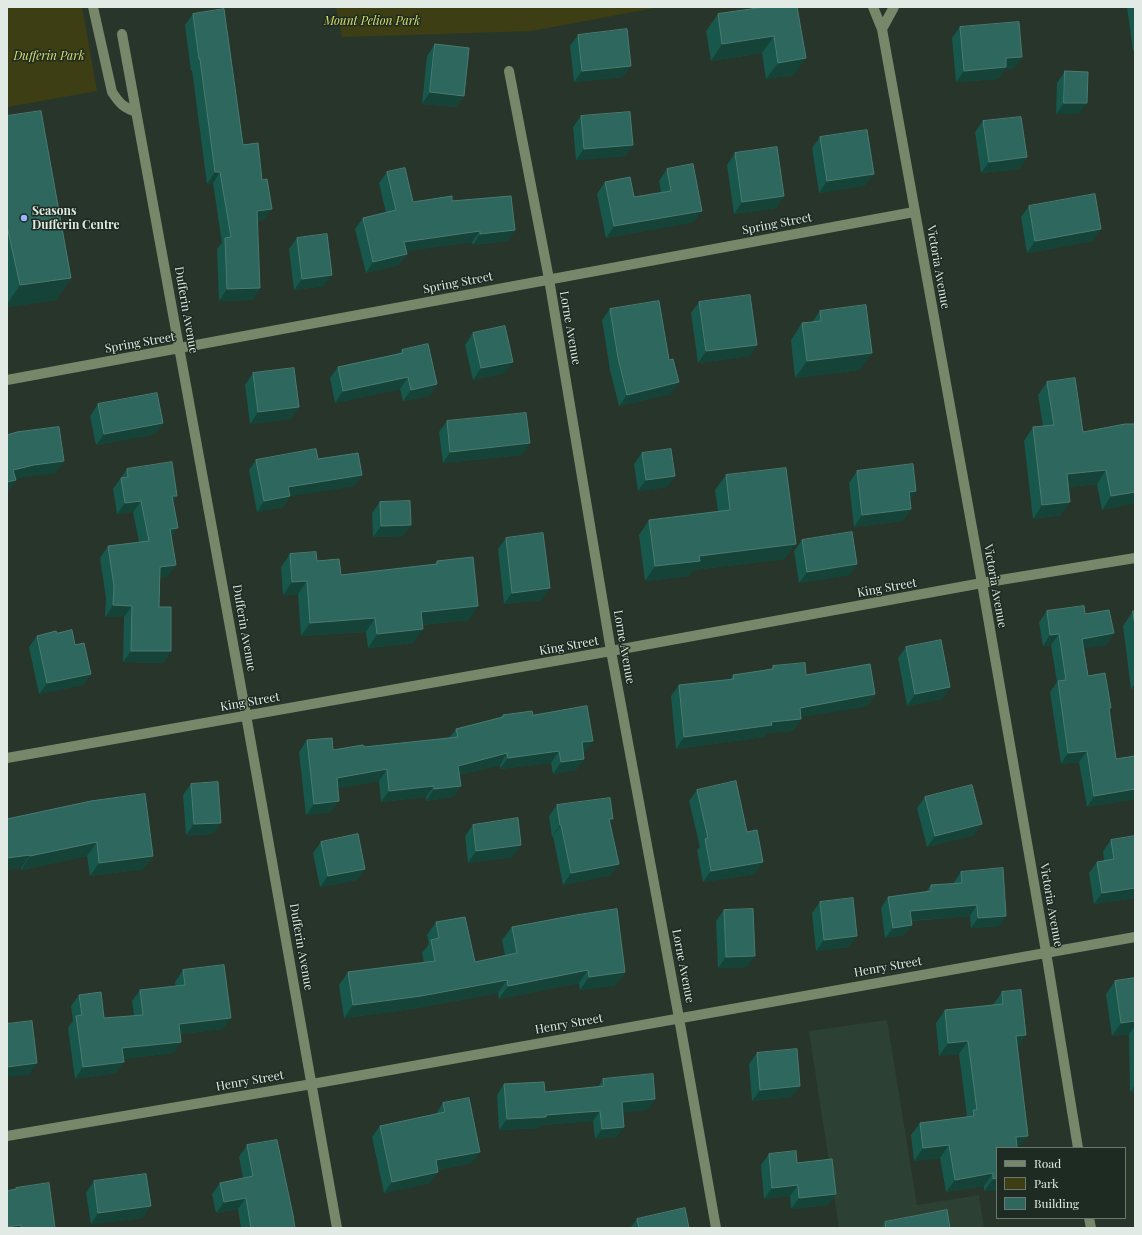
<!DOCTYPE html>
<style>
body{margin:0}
#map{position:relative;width:1142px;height:1235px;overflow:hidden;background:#27352b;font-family:"Playfair Display",serif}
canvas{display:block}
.frame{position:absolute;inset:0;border:8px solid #e1eae4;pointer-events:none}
.legend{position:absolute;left:996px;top:1147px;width:130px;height:72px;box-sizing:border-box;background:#1d2b22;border:1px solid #6b7770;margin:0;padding:5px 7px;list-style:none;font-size:12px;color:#e1eae4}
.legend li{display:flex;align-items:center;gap:8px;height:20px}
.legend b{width:20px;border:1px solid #6b7770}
</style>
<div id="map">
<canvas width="1142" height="1235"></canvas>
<div class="frame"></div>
<ul class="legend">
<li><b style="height:5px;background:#77886a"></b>Road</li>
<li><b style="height:11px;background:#3e3e15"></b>Park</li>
<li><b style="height:11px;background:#2e675d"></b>Building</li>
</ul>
</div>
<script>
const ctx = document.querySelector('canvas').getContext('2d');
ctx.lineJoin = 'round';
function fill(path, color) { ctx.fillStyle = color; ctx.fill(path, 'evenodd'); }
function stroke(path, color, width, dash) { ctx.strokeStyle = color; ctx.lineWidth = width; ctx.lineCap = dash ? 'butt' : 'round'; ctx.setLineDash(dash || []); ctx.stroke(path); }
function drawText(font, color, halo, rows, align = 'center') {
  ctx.font = font + ' "Playfair Display",serif'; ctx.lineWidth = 3; ctx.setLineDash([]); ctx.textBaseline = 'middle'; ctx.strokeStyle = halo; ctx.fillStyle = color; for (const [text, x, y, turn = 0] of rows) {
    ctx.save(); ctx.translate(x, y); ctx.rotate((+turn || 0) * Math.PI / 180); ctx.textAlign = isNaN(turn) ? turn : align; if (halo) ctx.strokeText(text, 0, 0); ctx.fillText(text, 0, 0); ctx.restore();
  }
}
const built = new Path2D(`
 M 887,1020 L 917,1205 L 979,1195 L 984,1228 L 839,1228 L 809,1031 Z`);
const green = new Path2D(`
 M 7,7 L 82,7 L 97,91 L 7,107 Z
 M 336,7 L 660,7 L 532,31 L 342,37 Z`);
const minor = new Path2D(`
 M 93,7 L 112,92 C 120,104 123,107 136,112
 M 873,7 L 882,29 L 982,583 L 1046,952 L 1078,1148
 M 882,29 L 894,7
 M 122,34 L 246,715 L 337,1228
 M 509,71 L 549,279 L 611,651 L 679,1018 L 716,1228
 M 7,380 L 914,212
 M 7,758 L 611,651 L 982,583 L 1135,558
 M 7,1136 L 312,1084 L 1135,937
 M 1089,1218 L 1091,1228`);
const wall = new Path2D(`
 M 765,7 L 794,75 L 766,79 L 762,53 L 711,61 L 706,31 L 718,14 Z
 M 1127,7 L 1135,7 L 1135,51 L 1133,51 Z
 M 193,14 L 243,145 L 264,220 L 257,221 L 260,288 L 252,300 L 219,301 L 217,249 L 222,243 L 213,183 L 207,184 L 192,70 L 191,71 L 185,25 Z
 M 960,27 L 1015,68 L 1005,69 L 998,79 L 956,82 L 952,38 Z
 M 578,35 L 623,77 L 574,82 L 570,46 Z
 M 435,44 L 464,96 L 456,107 L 422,104 L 427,56 Z
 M 1065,71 L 1079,114 L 1056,114 L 1057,83 Z
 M 7,116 L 71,278 L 56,300 L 7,307 Z
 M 581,116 L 633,145 L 625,156 L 576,160 L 573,127 Z
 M 983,121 L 1027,157 L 1019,169 L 981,173 L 975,132 Z
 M 820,137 L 866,185 L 819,193 L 812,148 Z
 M 735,153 L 784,196 L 776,208 L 734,214 L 727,165 Z
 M 667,169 L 694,222 L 606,238 L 597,194 L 605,182 L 634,197 L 661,192 L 659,181 Z
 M 387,172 L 413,202 L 452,201 L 515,230 L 507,241 L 473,245 L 472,242 L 406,251 L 407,254 L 399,265 L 366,273 L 355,229 L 363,218 L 386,213 L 379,183 Z
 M 1029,206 L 1093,241 L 1027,253 L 1021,217 Z
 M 297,238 L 324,286 L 294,290 L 289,249 Z
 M 699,302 L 757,345 L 749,356 L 698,363 L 691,313 Z
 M 610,309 L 671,394 L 619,406 L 610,370 L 602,320 Z
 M 820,311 L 860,370 L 795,378 L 791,340 L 802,323 L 812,322 Z
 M 473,333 L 505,373 L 473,380 L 465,345 Z
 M 402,350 L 437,384 L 429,396 L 403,401 L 400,389 L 335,403 L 330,378 L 338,367 L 400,353 Z
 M 253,373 L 291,419 L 250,424 L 245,385 Z
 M 1047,382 L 1083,432 L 1135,429 L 1135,503 L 1102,510 L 1097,484 L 1068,487 L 1061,515 L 1033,519 L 1024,441 L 1033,427 L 1043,426 L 1038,395 Z
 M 98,404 L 163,423 L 155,434 L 96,445 L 90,416 Z
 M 447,421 L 522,455 L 443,463 L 439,432 Z
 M 642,453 L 675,476 L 667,487 L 638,491 L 634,464 Z
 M 318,459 L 362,475 L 354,486 L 290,496 L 283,507 L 257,512 L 249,470 L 256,460 Z
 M 127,469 L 177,496 L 173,502 L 172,537 L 168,576 L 160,578 L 159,607 L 171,651 L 163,663 L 123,662 L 124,617 L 105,617 L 106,598 L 100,558 L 108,546 L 139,542 L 133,512 L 117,514 L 113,489 Z
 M 857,471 L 916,491 L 910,500 L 911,509 L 903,521 L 854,527 L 849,483 Z
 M 726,475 L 785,559 L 693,570 L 689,576 L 645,581 L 639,535 L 649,520 L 718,511 L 715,490 Z
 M 380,502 L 411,525 L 403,536 L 373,537 L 372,513 Z
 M 506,538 L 542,600 L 504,604 L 498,549 Z
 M 802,540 L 857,564 L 849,575 L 799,583 L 794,551 Z
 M 290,554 L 341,575 L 435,564 L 437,561 L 469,620 L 422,625 L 413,643 L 368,648 L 366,632 L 301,636 L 298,594 L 283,595 L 281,567 Z
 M 1047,611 L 1085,614 L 1114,633 L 1106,645 L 1084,648 L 1088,676 L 1109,711 L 1116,759 L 1135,756 L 1135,799 L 1087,807 L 1079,762 L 1061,764 L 1050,692 L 1057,682 L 1051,645 L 1043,646 L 1039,622 Z
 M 1133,611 L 1135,611 L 1135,688 L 1131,689 L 1123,626 Z
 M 57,633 L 91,674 L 83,685 L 39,694 L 29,647 L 37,636 Z
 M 906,647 L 950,687 L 942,699 L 907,706 L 898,658 Z
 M 773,666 L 806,675 L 875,694 L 867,706 L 801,717 L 801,719 L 793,731 L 766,733 L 764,737 L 676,749 L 671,696 L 679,685 L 730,680 L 733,675 L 771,669 Z
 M 503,715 L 533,715 L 585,752 L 583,752 L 584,759 L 576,770 L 553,774 L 551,763 L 500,769 L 500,765 L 459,775 L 461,786 L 453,797 L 426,801 L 426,797 L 381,802 L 379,781 L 338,788 L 331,812 L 306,815 L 299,752 L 307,740 L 333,750 L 449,738 L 456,729 L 501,717 Z
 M 191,784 L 213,834 L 186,835 L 183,795 Z
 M 697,790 L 747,832 L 755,874 L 703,882 L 697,850 L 700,847 L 689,801 Z
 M 925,797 L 974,835 L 927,847 L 917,808 Z
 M 557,805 L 611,875 L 563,885 L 553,836 L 552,837 L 549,816 Z
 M 7,819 L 153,856 L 143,869 L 90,876 L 87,856 L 21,870 L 21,868 L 7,870 Z
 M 473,825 L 513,857 L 468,863 L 465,836 Z
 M 1111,840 L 1135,898 L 1094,904 L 1089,873 L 1097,862 L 1104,861 L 1103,851 Z
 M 321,842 L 365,869 L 357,880 L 320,887 L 313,853 Z
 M 961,872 L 1006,916 L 999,926 L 971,928 L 970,916 L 911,921 L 912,925 L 904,935 L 885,938 L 881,908 L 888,897 L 926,892 L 931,885 L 954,884 L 954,882 Z
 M 820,902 L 849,947 L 816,951 L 812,913 Z
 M 724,910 L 747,967 L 718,968 L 716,921 Z
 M 436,922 L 475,962 L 505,955 L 502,940 L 512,927 L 625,972 L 616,985 L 580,990 L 579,983 L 499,999 L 498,993 L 412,1009 L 344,1018 L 339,985 L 348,972 L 424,963 L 422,953 L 429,944 L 427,935 Z
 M 183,970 L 223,1029 L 180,1034 L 181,1042 L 173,1053 L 123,1059 L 116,1073 L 75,1079 L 68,1028 L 73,1021 L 71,1006 L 79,995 L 104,1018 L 134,1016 L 132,1001 L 140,990 L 176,986 L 175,982 Z
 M 1135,978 L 1135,1092 L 1130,1092 L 1129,1034 L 1112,1036 L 1106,994 L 1115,981 Z
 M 1002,992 L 1017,1047 L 997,1148 L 997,1191 L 984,1191 L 984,1186 L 946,1192 L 940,1158 L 914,1161 L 911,1135 L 920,1123 L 967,1117 L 959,1054 L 939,1056 L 936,1023 L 945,1010 L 993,1005 Z
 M 757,1053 L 792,1097 L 752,1101 L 749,1064 Z
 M 603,1079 L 648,1110 L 623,1112 L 617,1137 L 595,1139 L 593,1121 L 541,1125 L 539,1128 L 499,1130 L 497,1095 L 504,1084 L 545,1092 L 598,1087 Z
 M 443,1103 L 472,1163 L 438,1170 L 430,1183 L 384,1193 L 372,1137 L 380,1126 L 436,1114 Z
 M 247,1145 L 295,1228 L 241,1228 L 238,1209 L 216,1213 L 212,1194 L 220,1183 L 243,1178 L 239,1157 Z
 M 769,1154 L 797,1163 L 836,1194 L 828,1205 L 791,1209 L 790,1196 L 764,1199 L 761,1165 Z
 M 94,1181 L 143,1218 L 91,1224 L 86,1193 Z
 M 637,1219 L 689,1228 L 630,1228 Z
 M 885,1222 L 950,1228 L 881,1228 Z`);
const shadedWall = new Path2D(`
 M 774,36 L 762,53 L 711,61 L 722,44 Z
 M 1022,57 L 1015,68 L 1005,69 L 998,79 L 956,82 L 964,71 L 1006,58 Z
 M 806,58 L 794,75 L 766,79 L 778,63 Z
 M 631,66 L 623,77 L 574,82 L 582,71 Z
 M 430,92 L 464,96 L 456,107 L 422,104 Z
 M 1064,103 L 1087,103 L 1079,114 L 1056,114 Z
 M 633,145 L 625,156 L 576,160 L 584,149 Z
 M 1027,157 L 1019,169 L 981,173 L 989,162 Z
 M 215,172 L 220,172 L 213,183 L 207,184 Z
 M 874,174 L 866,185 L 819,193 L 827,181 Z
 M 784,196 L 776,208 L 734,214 L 742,202 Z
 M 272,209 L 264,220 L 249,222 L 257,211 Z
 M 702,211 L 694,222 L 606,238 L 614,226 Z
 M 1101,229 L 1093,241 L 1027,253 L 1035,241 Z
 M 515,230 L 507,241 L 473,245 L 480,234 Z
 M 480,231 L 472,242 L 396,253 L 404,242 Z
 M 407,254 L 399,265 L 366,273 L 373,262 Z
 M 332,275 L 324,286 L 294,290 L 302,279 Z
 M 71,278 L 56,300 L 7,307 L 7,304 L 20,285 Z
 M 260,288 L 252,300 L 219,301 L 227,289 Z
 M 757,345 L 749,356 L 698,363 L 706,351 Z
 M 872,353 L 860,370 L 795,378 L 807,361 Z
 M 513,362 L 505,373 L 473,380 L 481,368 Z
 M 408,377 L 400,389 L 335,403 L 343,391 Z
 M 679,382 L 671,394 L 619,406 L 627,395 Z
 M 437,384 L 429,396 L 403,401 L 411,390 Z
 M 299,407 L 291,419 L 250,424 L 258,412 Z
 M 163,423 L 155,434 L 96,445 L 104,434 Z
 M 530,443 L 522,455 L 443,463 L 450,452 Z
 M 64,461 L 56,473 L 26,477 L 7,481 L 13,470 L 34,465 Z
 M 1106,470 L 1097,484 L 1058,488 L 1067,474 Z
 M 362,475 L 354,486 L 281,498 L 288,487 Z
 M 675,476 L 667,487 L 638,491 L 646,480 Z
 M 16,480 L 8,492 L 7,492 L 7,482 Z
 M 916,491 L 908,503 L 909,492 Z
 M 1135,492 L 1135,503 L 1102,510 L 1111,496 Z
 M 172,496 L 177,496 L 169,507 Z
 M 290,496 L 283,507 L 257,512 L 264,501 Z
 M 141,501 L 133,512 L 117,514 L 125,503 Z
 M 1070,502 L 1061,515 L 1033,519 L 1042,505 Z
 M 911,509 L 903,521 L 854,527 L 862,515 Z
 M 411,525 L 403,536 L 373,537 L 381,526 Z
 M 178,528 L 170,539 L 170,529 Z
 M 796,544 L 785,559 L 693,570 L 689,576 L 645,581 L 655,566 L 699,556 Z
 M 857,564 L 849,575 L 799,583 L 807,572 Z
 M 176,565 L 168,576 L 152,579 L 160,567 Z
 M 307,581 L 298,594 L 283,595 L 292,582 Z
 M 550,588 L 542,600 L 504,604 L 512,593 Z
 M 113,605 L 132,606 L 124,617 L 105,617 Z
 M 478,606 L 469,620 L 411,626 L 421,612 Z
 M 375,618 L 366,632 L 301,636 L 310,623 Z
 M 423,629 L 413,643 L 368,648 L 377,634 Z
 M 1114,633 L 1106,645 L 1075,650 L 1082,639 Z
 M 1059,634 L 1051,645 L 1043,646 L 1050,635 Z
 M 131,651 L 171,651 L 163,663 L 123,662 Z
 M 91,674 L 83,685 L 39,694 L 47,683 Z
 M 1135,683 L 1135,688 L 1131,689 Z
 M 950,687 L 942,699 L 907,706 L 915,694 Z
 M 875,694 L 867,706 L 792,719 L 800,708 Z
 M 801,719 L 793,731 L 766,733 L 764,737 L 676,749 L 684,737 L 771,722 Z
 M 593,741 L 585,752 L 574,754 L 582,742 Z
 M 559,751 L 551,763 L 500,769 L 508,758 Z
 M 1087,751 L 1079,762 L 1061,764 L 1068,753 Z
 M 507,753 L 500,765 L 450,777 L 458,766 Z
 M 584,759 L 576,770 L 553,774 L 561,762 Z
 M 387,769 L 379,781 L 329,790 L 337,778 Z
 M 434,786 L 426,797 L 381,802 L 389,791 Z
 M 461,786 L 453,797 L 426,801 L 434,789 Z
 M 1135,789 L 1135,799 L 1087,807 L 1094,796 Z
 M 339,801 L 331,812 L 306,815 L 314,804 Z
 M 221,823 L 213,834 L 186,835 L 194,824 Z
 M 982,824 L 974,835 L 927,847 L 935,836 Z
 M 560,825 L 561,825 L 553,836 L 552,837 Z
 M 97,842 L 87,856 L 21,870 L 30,856 Z
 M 521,845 L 513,857 L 468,863 L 476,851 Z
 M 30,855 L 21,868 L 7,870 L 7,858 Z
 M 153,856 L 143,869 L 90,876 L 99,863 Z
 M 763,862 L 755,874 L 703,882 L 711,871 Z
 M 619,864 L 611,875 L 563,885 L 571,873 Z
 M 365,869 L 357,880 L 320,887 L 328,876 Z
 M 1135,888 L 1135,898 L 1094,904 L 1102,893 Z
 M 977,905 L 970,916 L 903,921 L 910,911 Z
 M 1006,916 L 999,926 L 971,928 L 978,918 Z
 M 912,925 L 904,935 L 885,938 L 893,928 Z
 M 857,936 L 849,947 L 816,951 L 824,940 Z
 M 755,956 L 747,967 L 718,968 L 726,957 Z
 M 588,970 L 579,983 L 499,999 L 508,986 Z
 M 625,972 L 616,985 L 580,990 L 589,977 Z
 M 507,980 L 498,993 L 412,1009 L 344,1018 L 353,1005 Z
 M 231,1018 L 223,1029 L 171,1035 L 179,1024 Z
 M 1135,1021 L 1135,1026 L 1129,1034 L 1112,1036 L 1121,1023 Z
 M 1026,1035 L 1017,1048 L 1016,1036 Z
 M 968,1041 L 959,1054 L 939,1056 L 948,1043 Z
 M 181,1042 L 173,1053 L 114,1060 L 122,1048 Z
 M 124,1062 L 116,1073 L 75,1079 L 83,1067 Z
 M 37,1063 L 29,1075 L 7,1077 L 7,1067 Z
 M 1135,1085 L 1135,1092 L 1130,1092 Z
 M 800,1086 L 792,1097 L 752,1101 L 760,1090 Z
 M 655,1099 L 648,1110 L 614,1113 L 622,1102 Z
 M 600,1111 L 593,1121 L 541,1125 L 539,1128 L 499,1130 L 507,1119 L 546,1115 Z
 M 624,1127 L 617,1137 L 595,1139 L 602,1129 Z
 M 1028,1136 L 1019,1148 L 1008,1148 L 1016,1137 Z
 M 949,1145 L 940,1158 L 914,1161 L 923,1148 Z
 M 480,1152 L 472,1163 L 428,1172 L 436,1160 Z
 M 438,1172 L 430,1183 L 384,1193 L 392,1182 Z
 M 993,1173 L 984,1186 L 946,1192 L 955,1180 Z
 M 997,1178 L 997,1191 L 984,1191 L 993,1179 Z
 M 798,1185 L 790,1196 L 764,1199 L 772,1188 Z
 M 836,1194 L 828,1205 L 791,1209 L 799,1198 Z
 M 246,1198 L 238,1209 L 216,1213 L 224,1202 Z
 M 151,1206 L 143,1218 L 91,1224 L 98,1213 Z
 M 21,1225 L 19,1228 L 7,1228 L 7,1227 Z`);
const building = new Path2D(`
 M 765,7 L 797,7 L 806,58 L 778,63 L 774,36 L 722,44 L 718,14 Z
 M 224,9 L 243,145 L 258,143 L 262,180 L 267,179 L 272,209 L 257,211 L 260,288 L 227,289 L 225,238 L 231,237 L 220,172 L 215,172 L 200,59 L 199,59 L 193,14 Z
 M 1019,22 L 1022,57 L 1006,58 L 1006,67 L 964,71 L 960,27 Z
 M 627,29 L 631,66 L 582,71 L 578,35 Z
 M 435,44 L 469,48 L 464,96 L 430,92 Z
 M 1065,71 L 1088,72 L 1087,103 L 1064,103 Z
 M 41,111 L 71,278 L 20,285 L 7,226 L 7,116 Z
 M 630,112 L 633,145 L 584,149 L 581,116 Z
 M 1021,117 L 1027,157 L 989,162 L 983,121 Z
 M 867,130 L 874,174 L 827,181 L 820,137 Z
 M 777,147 L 784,196 L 742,202 L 735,153 Z
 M 693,164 L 702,211 L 614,226 L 605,182 L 630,177 L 634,197 L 671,191 L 667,169 Z
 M 405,168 L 413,202 L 452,196 L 452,201 L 511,196 L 515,230 L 480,234 L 480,231 L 404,242 L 407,254 L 373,262 L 363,218 L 396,210 L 387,172 Z
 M 1095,194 L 1101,229 L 1035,241 L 1029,206 Z
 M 327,234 L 332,275 L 302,279 L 297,238 Z
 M 750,295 L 757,345 L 706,351 L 699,302 Z
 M 659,301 L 669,360 L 673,359 L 679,382 L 627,395 L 618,358 L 610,309 Z
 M 866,305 L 872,353 L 807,361 L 802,323 L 821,321 L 820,311 Z
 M 505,326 L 513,362 L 481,368 L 473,333 Z
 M 428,344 L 437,384 L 411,390 L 408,377 L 343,391 L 338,367 L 403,353 L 402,350 Z
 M 294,368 L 299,407 L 258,412 L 253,373 Z
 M 1075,378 L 1083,432 L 1125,424 L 1134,424 L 1135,429 L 1135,492 L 1111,496 L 1106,470 L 1067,474 L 1070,502 L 1042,505 L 1033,427 L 1054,425 L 1047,382 Z
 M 157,393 L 163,423 L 104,434 L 98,404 Z
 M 526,413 L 530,443 L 450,452 L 447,421 Z
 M 59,427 L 64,461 L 34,465 L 13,470 L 16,480 L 7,482 L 7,435 L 17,432 Z
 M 316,449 L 318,459 L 358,453 L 362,475 L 288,487 L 290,496 L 264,501 L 256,460 Z
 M 671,449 L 675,476 L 646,480 L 642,453 Z
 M 172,462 L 177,496 L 172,496 L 178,528 L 170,529 L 176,565 L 160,567 L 159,607 L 171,607 L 171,651 L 131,651 L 132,606 L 113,605 L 114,586 L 108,546 L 149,541 L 141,501 L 125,503 L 121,478 L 128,477 L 127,469 Z
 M 913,464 L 916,491 L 909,492 L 911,509 L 862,515 L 857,471 Z
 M 786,468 L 796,544 L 699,556 L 700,561 L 655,566 L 649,520 L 730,510 L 726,475 Z
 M 410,501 L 411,525 L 381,526 L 380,502 Z
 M 852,532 L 857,564 L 807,572 L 802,540 Z
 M 543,533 L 550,588 L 512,593 L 506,538 Z
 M 316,552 L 317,561 L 339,559 L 341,575 L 437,564 L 437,561 L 473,557 L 478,606 L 421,612 L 423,629 L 377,634 L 375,618 L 310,623 L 307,581 L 292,582 L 290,554 Z
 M 1084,606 L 1085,614 L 1109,610 L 1114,633 L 1082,639 L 1088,676 L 1105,673 L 1111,708 L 1109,708 L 1116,759 L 1135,756 L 1135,789 L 1094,796 L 1087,751 L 1068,753 L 1058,681 L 1066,680 L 1059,634 L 1050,635 L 1047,611 Z
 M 1133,611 L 1135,611 L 1135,624 Z
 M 72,630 L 75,645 L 84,643 L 91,674 L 47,683 L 37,636 L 56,631 L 57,633 Z
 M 941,640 L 950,687 L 915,694 L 906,647 Z
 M 805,663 L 806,675 L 870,664 L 875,694 L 800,708 L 801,719 L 771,722 L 772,725 L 684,737 L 679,685 L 734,679 L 733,675 L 773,669 L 773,666 Z
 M 587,706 L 593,741 L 582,742 L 584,759 L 561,762 L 559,751 L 508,758 L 507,753 L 458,766 L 461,786 L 434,789 L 434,786 L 389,791 L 387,769 L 337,778 L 339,801 L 314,804 L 307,740 L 332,738 L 333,750 L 363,745 L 364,747 L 458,737 L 456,729 L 503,717 L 503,715 L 532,711 L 533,715 Z
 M 736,781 L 747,832 L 757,830 L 763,862 L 711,871 L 705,839 L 708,838 L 697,790 Z
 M 218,782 L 221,823 L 194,824 L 191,784 Z
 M 972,785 L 982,824 L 935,836 L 925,797 Z
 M 145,794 L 153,856 L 99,863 L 97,842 L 30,856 L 30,855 L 7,858 L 7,819 L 91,801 Z
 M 610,798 L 613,819 L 609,819 L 619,864 L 571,873 L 561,825 L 560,825 L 557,805 Z
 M 518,818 L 521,845 L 476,851 L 473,825 Z
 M 358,834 L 365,869 L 328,876 L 321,842 Z
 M 1135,836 L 1135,888 L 1102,893 L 1097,862 L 1114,859 L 1111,840 Z
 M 1003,868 L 1006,916 L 978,918 L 977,905 L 910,911 L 912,925 L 893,928 L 888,897 L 931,891 L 931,885 L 962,883 L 961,872 Z
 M 853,898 L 857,936 L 824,940 L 820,902 Z
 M 617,909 L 625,972 L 589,977 L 588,970 L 508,986 L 507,980 L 421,996 L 353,1005 L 348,972 L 435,961 L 431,940 L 439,938 L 436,922 L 465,917 L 475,962 L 517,953 L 512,927 L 576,915 Z
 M 753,909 L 755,956 L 726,957 L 724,910 Z
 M 224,965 L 231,1018 L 179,1024 L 181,1042 L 122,1048 L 124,1062 L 83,1067 L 76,1016 L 82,1015 L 79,995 L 101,992 L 104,1018 L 143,1015 L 140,990 L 185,985 L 183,970 Z
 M 1135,978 L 1135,1021 L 1121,1023 L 1115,981 Z
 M 1021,990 L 1026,1035 L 1016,1036 L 1028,1136 L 1016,1137 L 1017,1148 L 997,1148 L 997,1178 L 993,1179 L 993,1173 L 955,1180 L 949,1145 L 923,1148 L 920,1123 L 974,1116 L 973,1110 L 977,1110 L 968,1041 L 948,1043 L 945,1010 L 1003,1004 L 1002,992 Z
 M 32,1021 L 37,1063 L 7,1067 L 7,1024 Z
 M 797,1049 L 800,1086 L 760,1090 L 757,1053 Z
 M 653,1074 L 655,1099 L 622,1102 L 624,1127 L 602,1129 L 600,1111 L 546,1115 L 546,1117 L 507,1119 L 504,1084 L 544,1082 L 545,1092 L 604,1086 L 603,1079 Z
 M 469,1098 L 480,1152 L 436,1160 L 438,1172 L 392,1182 L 380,1126 L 445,1112 L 443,1103 Z
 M 277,1140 L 293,1215 L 295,1228 L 251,1228 L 246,1198 L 224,1202 L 220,1183 L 253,1176 L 247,1145 Z
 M 796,1151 L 797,1163 L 832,1159 L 836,1194 L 799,1198 L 798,1185 L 772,1188 L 769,1154 Z
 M 146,1174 L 151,1206 L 98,1213 L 94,1181 Z
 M 49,1183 L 55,1228 L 21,1228 L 21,1225 L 7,1227 L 7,1191 L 16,1189 L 16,1188 Z
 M 685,1208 L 689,1228 L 639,1228 L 637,1219 Z
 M 947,1210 L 950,1228 L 886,1228 L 885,1222 Z`);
const markers = [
 [24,218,4,"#9cb4fd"]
];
const parkNames = [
 ["Mount Pelion Park",372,21],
 ["Dufferin Park",49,56]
];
const poiNames = [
 ["Seasons",32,211],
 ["Dufferin Centre",32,225]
];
const streetNames = [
 ["Spring Street",777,224,-11],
 ["Victoria Avenue",938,267,80],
 ["Spring Street",458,283,-11],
 ["Dufferin Avenue",186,310,80],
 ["Lorne Avenue",570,328,80],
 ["Spring Street",140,343,-10],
 ["Victoria Avenue",995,586,80],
 ["King Street",887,588,-10],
 ["Dufferin Avenue",244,628,80],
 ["King Street",569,646,-10],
 ["Lorne Avenue",624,647,80],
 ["King Street",250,702,-10],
 ["Victoria Avenue",1051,905,80],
 ["Dufferin Avenue",301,947,80],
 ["Lorne Avenue",683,966,79],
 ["Henry Street",888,967,-10],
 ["Henry Street",569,1024,-10],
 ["Henry Street",250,1081,-10]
];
fill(built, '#2d4034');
fill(green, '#3e3e15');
stroke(minor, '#77886a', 10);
fill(wall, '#18574c');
fill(shadedWall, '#154338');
fill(building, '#2e675d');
stroke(building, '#4a7b72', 1);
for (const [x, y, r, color] of markers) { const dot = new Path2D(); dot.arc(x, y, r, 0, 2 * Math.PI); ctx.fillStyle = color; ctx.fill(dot); stroke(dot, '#1d2b22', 1.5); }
drawText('italic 12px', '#ddde6a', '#1d2b22', parkNames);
drawText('bold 12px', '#e1eae4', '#1d2b22', poiNames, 'left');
drawText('12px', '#e1eae4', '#1d2b22', streetNames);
</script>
